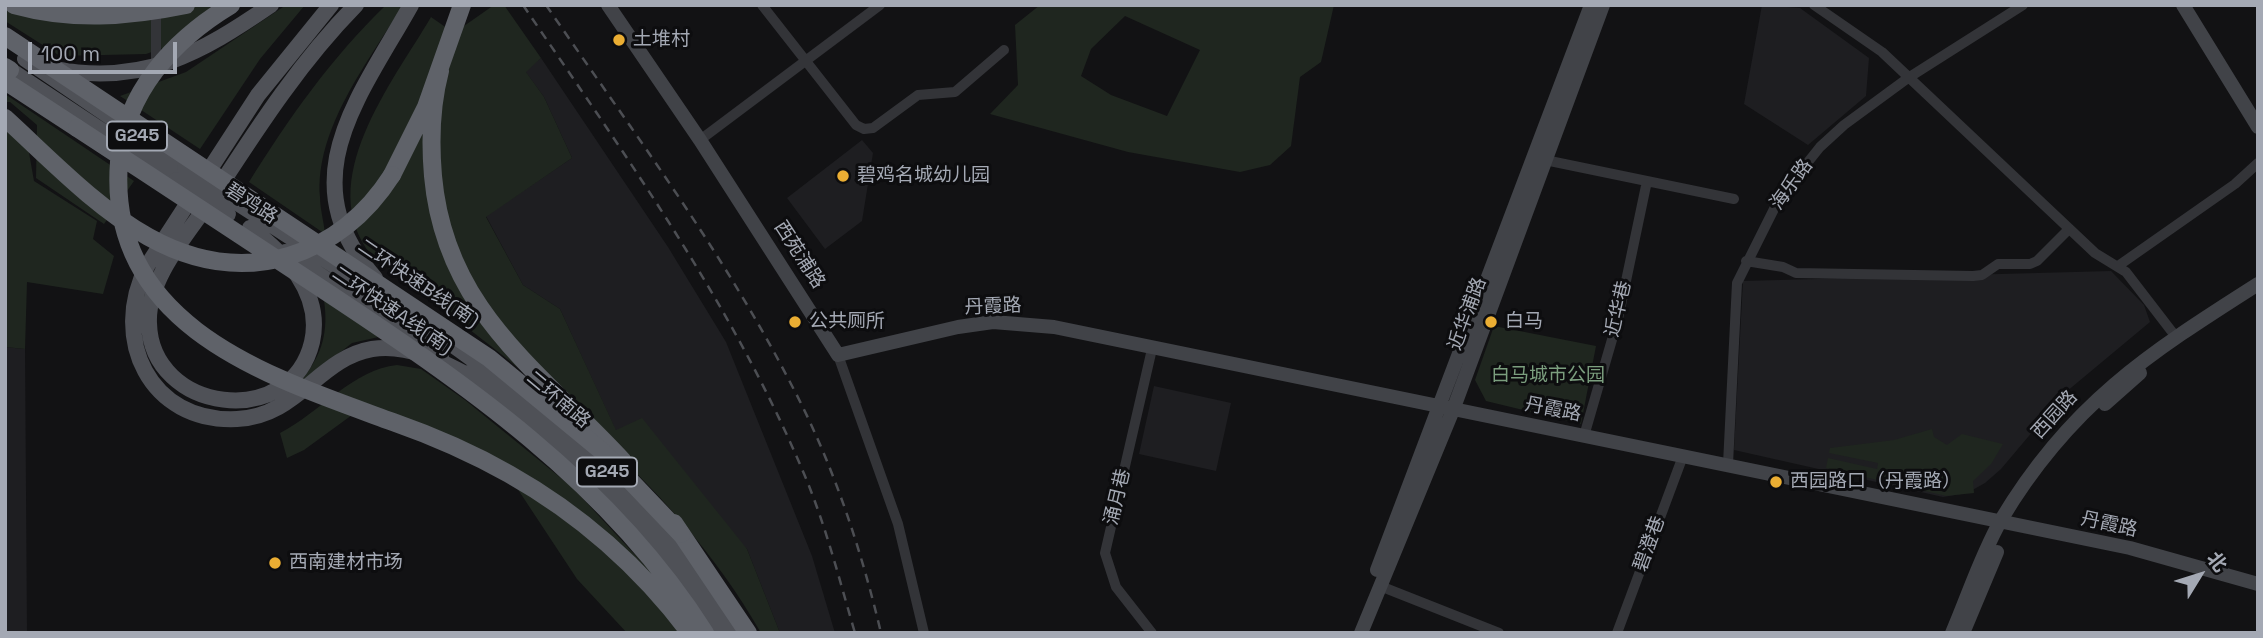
<!DOCTYPE html>
<meta charset="utf-8">
<style>
body{margin:0}
#map{position:relative;width:2263px;height:638px;overflow:hidden;background:#121214;font-family:"Space Grotesk","Noto Sans SC",sans-serif}
canvas{display:block}
.frame{position:absolute;inset:0;border:7px solid #a4a9b4;pointer-events:none}
.north{position:absolute;left:2165px;top:540px;width:70px;height:70px;-webkit-text-stroke:5px #0d0d0f;paint-order:stroke;rotate:52deg;font-size:19px;font-weight:700;line-height:28px;text-align:center;color:#a4a9b4}
.north::after{content:'';display:block;margin:auto;width:24px;height:32px;background:#a4a9b4;clip-path:polygon(50% 0,100% 100%,50% 72%,0 100%)}
.scale{position:absolute;left:28px;top:42px;width:149px;height:32px;box-sizing:border-box;border:4px solid #a4a9b4;border-top:0;padding-left:9px;font-size:21px;line-height:24px;white-space:nowrap;color:#a4a9b4;-webkit-text-stroke:5px #0d0d0f;paint-order:stroke}
</style>
<div id="map">
<canvas width="2263" height="638"></canvas>
<div class="frame"></div>
<div class="north">北</div>
<div class="scale">100 m</div>
</div>
<script>
const ctx = document.querySelector('canvas').getContext('2d');
ctx.lineJoin = 'round';
function fill(path, color) { ctx.fillStyle = color; ctx.fill(path, 'evenodd'); }
function stroke(path, color, width, dash) { ctx.strokeStyle = color; ctx.lineWidth = width; ctx.lineCap = dash ? 'butt' : 'round'; ctx.setLineDash(dash || []); ctx.stroke(path); }
function drawText(font, color, halo, rows, align = 'center') {
  ctx.font = font + ' "Space Grotesk","Noto Sans SC",sans-serif'; ctx.lineWidth = 6; ctx.setLineDash([]); ctx.textBaseline = 'middle'; ctx.strokeStyle = halo; ctx.fillStyle = color; for (const [text, x, y, turn = 0] of rows) {
    ctx.save(); ctx.translate(x, y); ctx.rotate((+turn || 0) * Math.PI / 180); ctx.textAlign = isNaN(turn) ? turn : align; if (halo) ctx.strokeText(text, 0, 0); ctx.fillText(text, 0, 0); ctx.restore();
  }
}
const built = new Path2D(`
 M 1762,5 L 1800,8 L 1869,58 L 1866,96 L 1808,145 L 1744,104 Z
 M 541,58 L 668,247 L 726,342 L 812,556 L 835,633 L 780,633 L 747,549 L 616,431 L 560,309 L 523,285 L 486,216 L 572,158 L 544,97 L 525,71 Z
 M 862,140 L 873,153 L 862,221 L 825,249 L 787,198 Z
 M 2111,271 L 2144,305 L 2150,322 L 2066,392 L 2001,469 L 1985,483 L 1967,493 L 1943,497 L 1734,450 L 1743,281 Z
 M 5,347 L 25,349 L 27,633 L 5,633 Z
 M 1154,386 L 1231,403 L 1216,471 L 1139,454 Z`);
const green = new Path2D(`
 M 5,5 L 218,5 L 172,45 L 146,54 L 60,56 L 5,21 Z
 M 286,5 L 305,5 L 260,59 L 200,149 L 120,96 L 186,72 Z
 M 386,5 L 403,5 C 369,61 315,128 320,197 C 320,209 324,222 325,234 L 249,182 C 289,118 331,58 386,5 Z
 M 494,5 L 504,5 L 541,58 L 526,72 L 544,97 L 572,158 L 486,217 L 523,285 L 560,309 L 616,430 L 642,418 L 747,549 L 780,633 L 761,633 C 674,478 511,360 372,256 C 312,182 393,82 431,17 L 454,33 Z
 M 1040,5 L 1334,5 L 1321,62 L 1300,77 L 1291,146 L 1270,165 L 1240,172 L 1128,152 L 990,114 L 1018,85 L 1015,25 ZM 1125,16 L 1200,50 L 1167,116 L 1111,95 L 1081,76 L 1091,49 Z
 M 5,94 L 134,181 L 104,224 L 36,178 L 37,125 L 10,102 L 5,102 Z
 M 5,127 L 28,147 L 34,181 L 97,221 L 93,239 L 114,256 L 103,294 L 27,282 L 25,349 L 5,347 Z
 M 323,295 L 383,336 L 352,343 L 299,385 C 301,380 307,374 311,367 C 326,345 328,320 323,295 Z
 M 1494,326 L 1596,346 L 1581,424 L 1486,401 L 1475,380 Z
 M 397,365 L 421,369 L 465,400 L 572,487 L 653,574 L 689,633 L 627,633 L 577,579 L 513,482 L 417,437 L 352,415 L 304,450 L 287,458 L 280,433 C 319,413 354,369 397,365 Z
 M 1932,429 L 1934,437 L 1947,445 L 1962,434 L 2003,444 L 1991,464 L 1973,481 L 1974,493 L 1946,496 L 1826,468 L 1828,458 L 1877,469 L 1878,463 L 1829,453 L 1830,448 L 1894,440 Z`);
const street = new Path2D(`
 M 762,5 L 856,125 L 864,129 L 873,128 L 918,95 L 955,92 L 1004,50
 M 1814,5 L 1882,52 L 2095,253 L 2126,272 L 2176,337
 M 156,7 L 156,66
 M 700,140 L 880,5
 M 1545,160 L 1734,199
 M 1746,261 L 1783,267 L 1796,273 L 1973,276 L 1982,275 L 1998,264 L 2030,264 L 2037,261 L 2069,229
 M 2118,266 L 2235,184 L 2258,163
 M 1152,349 L 1105,553 L 1116,587 L 1152,633
 M 838,355 L 898,524 L 924,633
 M 1584,436 L 1618,319 L 1647,181
 M 1728,464 L 1737,283 L 1780,197 L 1820,147 L 1844,125 L 1908,78 L 2023,5
 M 1380,586 L 1499,633
 M 1617,633 L 1683,456`);
const secondary = new Path2D(`
 M 608,5 L 700,140 L 838,355 L 958,327 L 993,322 L 1054,327 L 2130,548 L 2258,584
 M 2183,5 L 2258,127
 M 2105,404 L 2140,373
 M 1377,570 L 1591,5
 M 1361,633 L 1453,410 L 1603,5
 M 1952,633 C 1968,596 1981,555 2001,520 C 2070,404 2148,354 2258,284
 M 1963,633 L 1997,552`);
const primary = new Path2D(`
 M 331,5 L 258,95 L 147,266 C 110,338 149,423 237,419 C 297,417 319,358 372,349 C 408,343 443,362 473,378
 M 25,59 L 185,168
 M 55,69 C 144,86 201,53 271,5
 M 10,70 L 176,180
 M 236,202 C 420,321 621,438 735,633
 M 250,228 C 285,254 323,293 312,342 C 291,431 151,413 149,323 C 147,279 187,235 210,201 C 255,132 298,64 356,5
 M 285,252 L 441,356
 M 375,278 C 289,180 359,98 411,5
 M 465,373 C 565,445 652,528 718,633`);
const highway = new Path2D(`
 M 5,67 L 10,70
 M 440,71 C 431,105 430,141 433,176 C 445,311 539,370 623,461
 M 5,81 L 77,128
 M 392,175 L 426,107 L 462,5
 M 674,523 L 748,633`);
const rail = new Path2D(`
 M 523,5 C 627,158 736,309 807,481 C 827,530 840,582 855,633
 M 546,5 C 631,129 722,250 791,384 C 832,461 861,548 881,633`);
const primaryBridge = new Path2D(`
 M 185,168 L 236,202
 M 176,180 L 228,214`);
const highwayBridge = new Path2D(`
 M 14,5 C 72,21 128,17 186,5
 M 231,5 C 173,40 125,92 119,162 C 106,327 270,377 393,422 C 433,436 472,453 509,474 C 580,514 641,568 690,633
 M 5,36 L 489,358 L 603,452 L 681,534
 M 5,118 C 83,189 170,291 289,256 C 334,242 367,214 392,175
 M 77,128 C 157,180 237,233 316,285 C 463,382 609,481 705,633`);
const markers = [
 [619,40,7,"#ebae33"],
 [843,176,7,"#ebae33"],
 [795,322,7,"#ebae33"],
 [1491,322,7,"#ebae33"],
 [1776,482,7,"#ebae33"],
 [275,563,7,"#ebae33"]
];
const shields = [
 [137,136,60],
 [607,472,60]
];
const shieldNames = [
 ["G245",137,136],
 ["G245",607,472]
];
const poiNames = [
 ["土堆村",633,40],
 ["碧鸡名城幼儿园",857,176],
 ["公共厕所",809,322],
 ["白马",1505,322],
 ["西园路口（丹霞路）",1790,482],
 ["西南建材市场",289,563]
];
const streetNames = [
 ["海乐路",1792,185,-54],
 ["碧鸡路",251,204,33],
 ["西苑浦路",799,255,57],
 ["二环快速B线(南)",418,284,34],
 ["丹霞路",993,307,-2],
 ["近华巷",1619,309,-77],
 ["二环快速A线(南)",392,311,34],
 ["近华浦路",1468,314,-70],
 ["二环南路",558,400,40],
 ["丹霞路",1553,410,11],
 ["西园路",2055,415,-48],
 ["涌月巷",1118,497,-77],
 ["丹霞路",2109,525,12],
 ["碧澄巷",1650,544,-70]
];
const parkNames = [
 ["白马城市公园",1548,376]
];
fill(built, '#1e1e21');
fill(green, '#1f261f');
stroke(street, '#333438', 10);
stroke(secondary, '#414348', 14);
stroke(primary, '#4f5157', 16);
stroke(highway, '#5f6269', 18);
stroke(rail, '#4c4e53', 2.5, [9, 7]);
stroke(primaryBridge, '#4f5157', 16);
stroke(highwayBridge, '#5f6269', 18);
for (const [x, y, r, color] of markers) { const dot = new Path2D(); dot.arc(x, y, r, 0, 2 * Math.PI); ctx.fillStyle = color; ctx.fill(dot); stroke(dot, '#0d0d0f', 2.5); }
for (const [x, y, w] of shields) { const box = new Path2D(); box.roundRect(x - w / 2, y - 14.5, w, 29, 5); ctx.fillStyle = '#0d0d0f'; ctx.fill(box); stroke(box, '#a4a9b4', 2); }
drawText('bold 18px', '#a4a9b4', null, shieldNames);
drawText('19px', '#a4a9b4', '#0d0d0f', poiNames, 'left');
drawText('19px', '#a4a9b4', '#0d0d0f', streetNames);
drawText('19px', '#7b9e7e', '#0d0d0f', parkNames);
</script>
